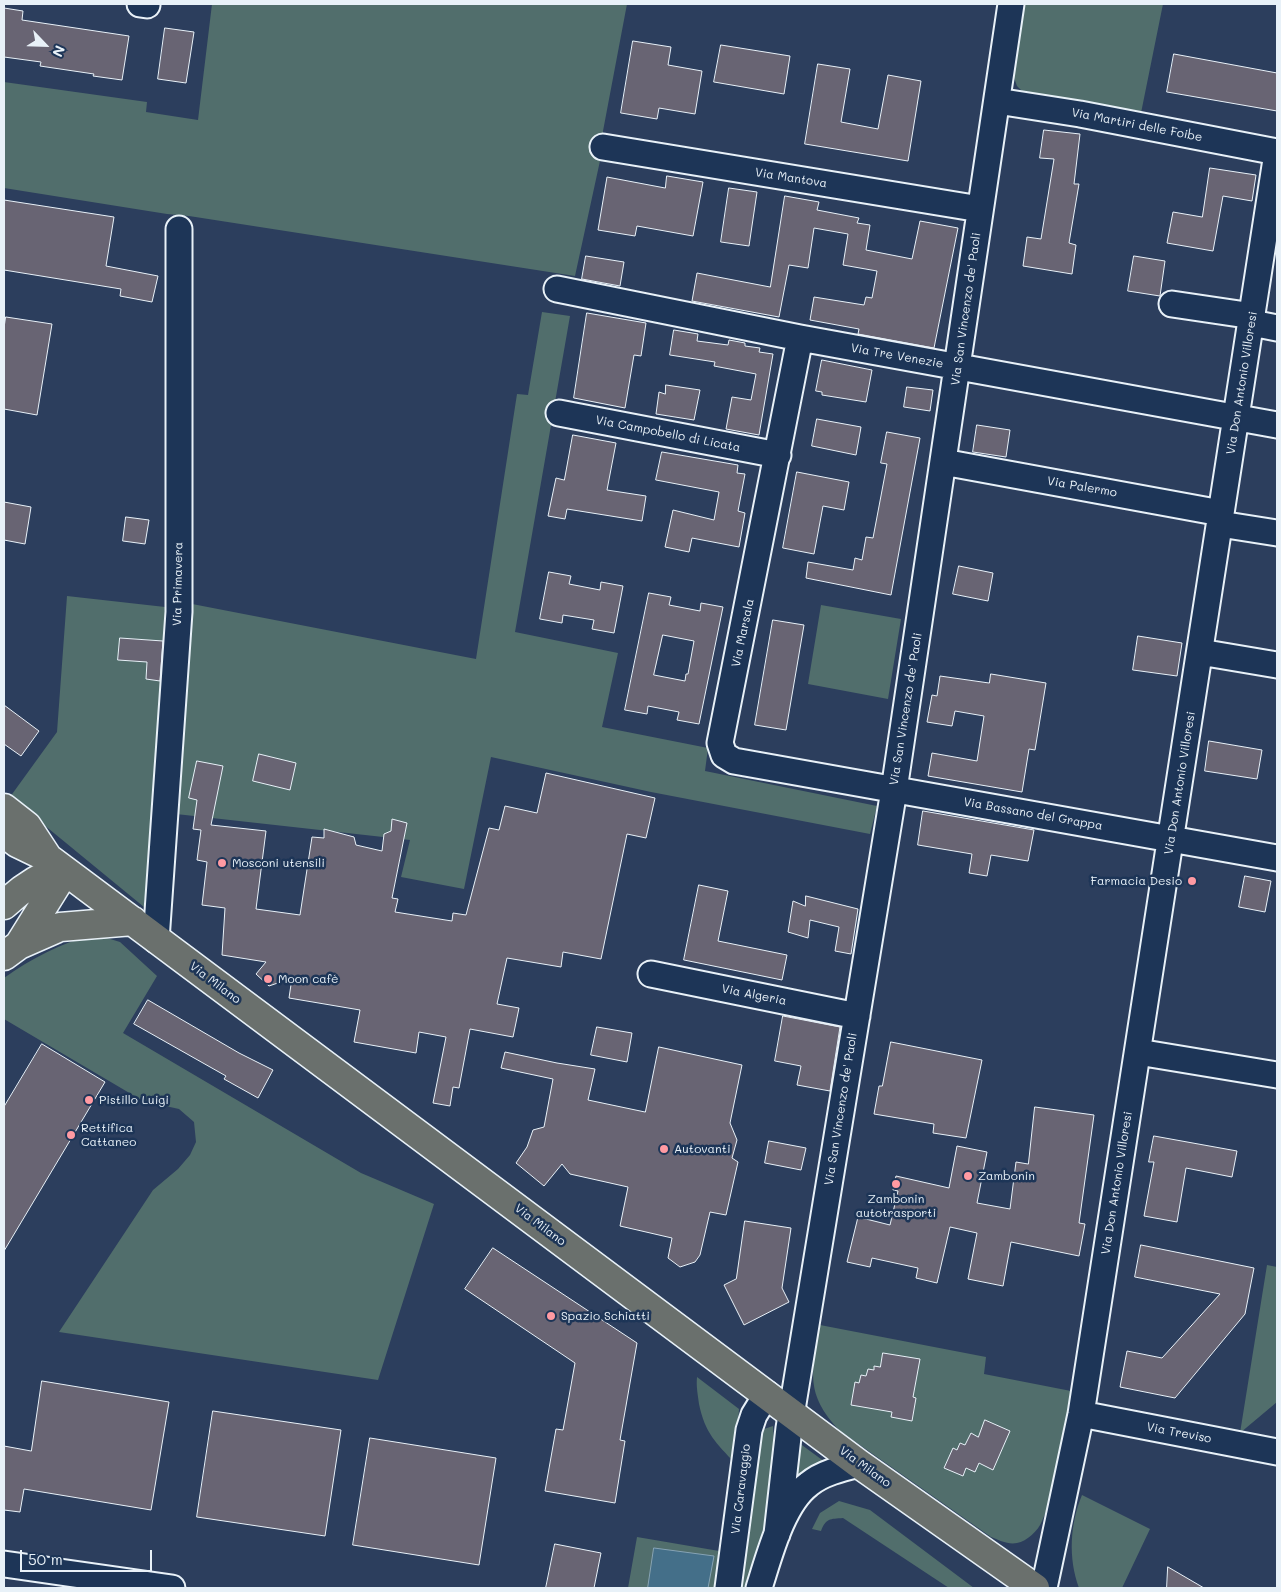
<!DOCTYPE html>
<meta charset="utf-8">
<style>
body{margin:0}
#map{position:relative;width:1281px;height:1592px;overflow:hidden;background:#2c3e5d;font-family:Mali,sans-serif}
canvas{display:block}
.frame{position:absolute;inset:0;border:5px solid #e8f1f8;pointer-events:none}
.north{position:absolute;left:20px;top:20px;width:50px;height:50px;-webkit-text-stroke:4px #1d3557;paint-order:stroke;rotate:114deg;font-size:14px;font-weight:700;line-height:20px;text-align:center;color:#e8f1f8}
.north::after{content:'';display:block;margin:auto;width:18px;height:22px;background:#e8f1f8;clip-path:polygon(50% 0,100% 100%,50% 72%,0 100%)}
.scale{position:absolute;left:20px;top:1550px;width:132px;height:22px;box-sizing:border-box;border:2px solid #e8f1f8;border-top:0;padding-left:6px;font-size:15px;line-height:18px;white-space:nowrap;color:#e8f1f8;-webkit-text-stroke:4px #1d3557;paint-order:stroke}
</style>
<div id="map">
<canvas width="1281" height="1592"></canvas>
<div class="frame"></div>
<div class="north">N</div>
<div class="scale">50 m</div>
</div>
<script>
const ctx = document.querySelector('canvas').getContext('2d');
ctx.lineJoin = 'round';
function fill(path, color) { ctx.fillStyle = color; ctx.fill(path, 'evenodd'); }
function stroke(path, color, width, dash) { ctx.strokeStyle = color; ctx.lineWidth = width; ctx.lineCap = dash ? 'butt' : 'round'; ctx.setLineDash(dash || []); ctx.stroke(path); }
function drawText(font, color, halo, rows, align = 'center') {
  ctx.font = font + ' Mali,sans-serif'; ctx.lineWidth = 5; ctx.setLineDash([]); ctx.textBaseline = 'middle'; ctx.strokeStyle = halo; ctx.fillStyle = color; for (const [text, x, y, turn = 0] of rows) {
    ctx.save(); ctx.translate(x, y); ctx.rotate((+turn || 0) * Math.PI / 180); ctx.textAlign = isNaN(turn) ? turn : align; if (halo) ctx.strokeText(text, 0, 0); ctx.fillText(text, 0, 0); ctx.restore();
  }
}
const green = new Path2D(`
 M 212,4 L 627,4 L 603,131 L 603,147 L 575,276 L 189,216 L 167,214 L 4,188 L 4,82 L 147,102 L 146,112 L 198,120 Z
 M 1024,4 L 1163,4 L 1141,113 L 1024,93 L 1017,86 L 1013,75 Z
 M 542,312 L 570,316 L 515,632 L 618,653 L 602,727 L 708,748 L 705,771 L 877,806 L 870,834 L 651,792 L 491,757 L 464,889 L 401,877 L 410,840 L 176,814 L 187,603 L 476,659 L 517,394 L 528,395 Z
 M 67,596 L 174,608 L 144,907 L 10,797 L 57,732 Z
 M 821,605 L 901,619 L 888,699 L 808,684 Z
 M 94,934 L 120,942 L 157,976 L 123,1033 L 361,1173 L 434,1204 L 378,1380 L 59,1332 L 153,1190 L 178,1169 L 190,1155 L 196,1142 L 194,1122 L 179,1109 L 143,1101 L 4,1019 L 4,978 C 32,958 60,944 94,934 Z
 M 1267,1265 L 1277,1267 L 1277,1402 L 1240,1433 Z
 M 820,1325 L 986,1357 L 984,1374 L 1071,1391 C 1064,1431 1059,1484 1042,1521 C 1038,1531 1027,1541 1017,1543 C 1008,1545 999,1540 991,1537 L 840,1431 C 804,1393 812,1372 820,1325 Z
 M 697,1377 L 739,1409 L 735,1463 C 716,1443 705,1433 699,1404 C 698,1395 696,1387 697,1377 Z
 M 773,1426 L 774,1441 L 768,1514 L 763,1536 L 744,1588 L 734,1588 L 752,1444 L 764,1429 Z
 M 795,1440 L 825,1462 L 795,1480 Z
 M 1082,1495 L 1150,1529 L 1122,1588 L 1079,1588 C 1068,1558 1070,1524 1082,1495 Z
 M 839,1501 L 870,1510 L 974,1588 L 949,1588 L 843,1518 C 830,1519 826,1518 821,1531 L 812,1529 L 820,1513 Z
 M 637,1537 L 725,1552 L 718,1588 L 628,1588 Z`);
const water = new Path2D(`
 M 654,1548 L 714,1556 L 708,1588 L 648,1588 Z`);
const building = new Path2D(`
 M 4,8 L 23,11 L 22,20 L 129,36 L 122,80 L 93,76 L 94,74 L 40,66 L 41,62 L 4,57 Z
 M 165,28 L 194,32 L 186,83 L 158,79 Z
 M 633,41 L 671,47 L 668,65 L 702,71 L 695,114 L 659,108 L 657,119 L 621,113 Z
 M 721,45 L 790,56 L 784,94 L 714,82 Z
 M 1174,54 L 1277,73 L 1277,111 L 1167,92 Z
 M 818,64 L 850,69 L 841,122 L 878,129 L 888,75 L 921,81 L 908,161 L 805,144 Z
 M 1044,130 L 1080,134 L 1074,184 L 1079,184 L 1069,243 L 1076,245 L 1072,274 L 1023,266 L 1027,237 L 1041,239 L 1054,159 L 1040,158 Z
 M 1210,168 L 1256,175 L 1252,201 L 1223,196 L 1213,251 L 1167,243 L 1173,212 L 1202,217 Z
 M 667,176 L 703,182 L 693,236 L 637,226 L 635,236 L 598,230 L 607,177 L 665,188 Z
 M 729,188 L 757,192 L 749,246 L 721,242 Z
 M 785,196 L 819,202 L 817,210 L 859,218 L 857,223 L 870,225 L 866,250 L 912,259 L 920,221 L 958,228 L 934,348 L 858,334 L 859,329 L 810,320 L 814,297 L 864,305 L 866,297 L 872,298 L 877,271 L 843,265 L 848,234 L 814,228 L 808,268 L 789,265 L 779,317 L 692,301 L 697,273 L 770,287 Z
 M 4,200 L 114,217 L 106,266 L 158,276 L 152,302 L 120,296 L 121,289 L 4,270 Z
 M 586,256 L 624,262 L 620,286 L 582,279 Z
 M 1134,256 L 1165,261 L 1160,296 L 1128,291 Z
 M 587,313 L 646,323 L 641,356 L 634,355 L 625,408 L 574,398 Z
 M 6,317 L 52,324 L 37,415 L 4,409 L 4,328 Z
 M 674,330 L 698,334 L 697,341 L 728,345 L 729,340 L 745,343 L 745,346 L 760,348 L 759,352 L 773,354 L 759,435 L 726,429 L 732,397 L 751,400 L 756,374 L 714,366 L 715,362 L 670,355 Z
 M 822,360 L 872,370 L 866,402 L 822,395 L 822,392 L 816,391 Z
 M 666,385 L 700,390 L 694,420 L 656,414 L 659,392 L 665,394 Z
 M 907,387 L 933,390 L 930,411 L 904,407 Z
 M 817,419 L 861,427 L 856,455 L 812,446 Z
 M 977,425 L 1010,430 L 1006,457 L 973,452 Z
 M 887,432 L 920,438 L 891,595 L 806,578 L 808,562 L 853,570 L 855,558 L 862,560 L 866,537 L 873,538 L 887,464 L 881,463 Z
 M 573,435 L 616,443 L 607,490 L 646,496 L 642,521 L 567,509 L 565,519 L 548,516 L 556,478 L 564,480 Z
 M 662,452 L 738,465 L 737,473 L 745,474 L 738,511 L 745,513 L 739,547 L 692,538 L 689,552 L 665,547 L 673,510 L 714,520 L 719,492 L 656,480 Z
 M 797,472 L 849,482 L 844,510 L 823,506 L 814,554 L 783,548 Z
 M 4,502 L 31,507 L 25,544 L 4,540 Z
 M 126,517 L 149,520 L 145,544 L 123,541 Z
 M 959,566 L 993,573 L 988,601 L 953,594 Z
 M 549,572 L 571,576 L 569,584 L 600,590 L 601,582 L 623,586 L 614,633 L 592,629 L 594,620 L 563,615 L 562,623 L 540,619 Z
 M 649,593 L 671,597 L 669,605 L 700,611 L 701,603 L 723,607 L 699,724 L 677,720 L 679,712 L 648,706 L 647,714 L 625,710 ZM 663,635 L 694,641 L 688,674 L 686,674 L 685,681 L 654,675 Z
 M 773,620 L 804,625 L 786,730 L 755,725 Z
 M 1138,636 L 1182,643 L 1177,676 L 1133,670 Z
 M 120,638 L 163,641 L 160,681 L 146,679 L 147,662 L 118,660 Z
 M 991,674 L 1046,683 L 1035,750 L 1029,749 L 1022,792 L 928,776 L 932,753 L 977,761 L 984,716 L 955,711 L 952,726 L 927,722 L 932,695 L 937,696 L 940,676 L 989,683 Z
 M 4,705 L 39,731 L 21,756 L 4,744 Z
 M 1209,741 L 1262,750 L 1257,779 L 1205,771 Z
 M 259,754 L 296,763 L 290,790 L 253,781 Z
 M 197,761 L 223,766 L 211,825 L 266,831 L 256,909 L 300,915 L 312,837 L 324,838 L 324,829 L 354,837 L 356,845 L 382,851 L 384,834 L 391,831 L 392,819 L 407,823 L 392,898 L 398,899 L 395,912 L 452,921 L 453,913 L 466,915 L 489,828 L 499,830 L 505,806 L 537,813 L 546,773 L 655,798 L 646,838 L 627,834 L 601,959 L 563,952 L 561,967 L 507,958 L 497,1004 L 519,1008 L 513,1037 L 470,1029 L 459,1088 L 453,1087 L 450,1106 L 433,1103 L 446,1037 L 419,1032 L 416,1053 L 354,1042 L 360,1010 L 289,998 L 292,978 L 269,986 L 256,974 L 266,962 L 222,955 L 225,908 L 202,905 L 207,862 L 197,860 L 201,830 L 193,829 L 197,800 L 189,798 Z
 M 923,811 L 1034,830 L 1028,861 L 991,855 L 987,876 L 969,873 L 972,854 L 918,845 Z
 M 1245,876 L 1271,881 L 1265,912 L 1239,907 Z
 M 699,885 L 728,891 L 718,941 L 787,955 L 782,980 L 684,960 Z
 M 806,896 L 858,909 L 851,954 L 835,951 L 839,927 L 810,920 L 808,938 L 788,932 L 793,901 L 805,906 Z
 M 148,1000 L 239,1053 L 273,1070 L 258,1098 L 224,1079 L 226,1076 L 134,1024 Z
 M 783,1016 L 840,1027 L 830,1091 L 797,1085 L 801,1066 L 775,1061 Z
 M 597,1027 L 632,1033 L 627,1062 L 591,1055 Z
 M 891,1042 L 982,1060 L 966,1138 L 933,1133 L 934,1124 L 874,1114 L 879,1086 L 882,1086 Z
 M 42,1044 L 105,1082 L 4,1251 L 4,1107 Z
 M 659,1047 L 742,1065 L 730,1123 L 737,1140 L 732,1158 L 738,1162 L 726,1215 L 710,1212 L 700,1255 L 695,1262 L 680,1267 L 668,1258 L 672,1238 L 620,1226 L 628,1187 L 570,1174 L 562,1164 L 544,1186 L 516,1163 L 527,1147 L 533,1130 L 544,1127 L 553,1079 L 501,1068 L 505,1052 L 557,1063 L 595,1069 L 588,1100 L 645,1112 Z
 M 1035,1107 L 1094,1115 L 1079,1223 L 1085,1224 L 1079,1256 L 1011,1242 L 1003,1286 L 968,1279 L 977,1233 L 950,1227 L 937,1283 L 916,1278 L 918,1268 L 872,1258 L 870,1267 L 847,1262 L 858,1217 L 890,1225 L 898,1191 L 893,1190 L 896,1176 L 949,1188 L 957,1146 L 987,1152 L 977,1203 L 1010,1209 L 1016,1162 L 1028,1164 Z
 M 1154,1136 L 1237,1151 L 1232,1177 L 1186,1168 L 1177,1222 L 1144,1216 L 1154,1162 L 1149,1162 Z
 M 769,1141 L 806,1148 L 801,1170 L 765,1163 Z
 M 745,1221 L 791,1228 L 782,1288 L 789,1302 L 744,1325 L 724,1285 L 736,1279 Z
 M 1141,1245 L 1254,1268 L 1245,1314 L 1175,1398 L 1120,1387 L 1127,1351 L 1162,1358 L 1220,1294 L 1135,1277 Z
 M 493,1248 L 637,1343 L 620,1440 L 625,1441 L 615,1503 L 545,1491 L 556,1429 L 563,1430 L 575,1363 L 465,1289 Z
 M 883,1353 L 920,1359 L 913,1397 L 916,1398 L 912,1421 L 891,1417 L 892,1412 L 851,1405 L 855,1382 L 859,1383 L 861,1375 L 866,1376 L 868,1369 L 874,1370 L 874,1366 L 880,1367 Z
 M 42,1381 L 169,1402 L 151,1510 L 24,1489 L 20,1512 L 4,1510 L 4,1446 L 31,1451 Z
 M 213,1411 L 341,1430 L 325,1536 L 197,1517 Z
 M 985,1420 L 1010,1431 L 993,1470 L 979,1463 L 975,1472 L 966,1468 L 963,1476 L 944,1468 L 953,1448 L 957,1450 L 960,1443 L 965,1445 L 971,1433 L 978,1437 Z
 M 370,1438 L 496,1458 L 479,1565 L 353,1545 Z
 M 555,1544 L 601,1553 L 594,1588 L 546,1588 Z
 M 1168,1567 L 1204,1588 L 1167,1588 Z`);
const minor = new Path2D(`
 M 140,4 L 147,5
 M 997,101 L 1080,114 L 1277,152
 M 603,147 L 980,209
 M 557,289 L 800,338 L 1277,425
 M 1172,304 L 1253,316
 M 1252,323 L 1277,328
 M 800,338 L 720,743 L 724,755 L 734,761 L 1277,858
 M 559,413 L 778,455
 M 943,462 L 1221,513
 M 1220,524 L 1277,533
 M 1200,652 L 1277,665
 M 156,940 L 179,612 L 179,229
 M 651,974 L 857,1016
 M 1138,1052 L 1277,1075
 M 1081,1414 L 1277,1452
 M 777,1534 L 789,1428 L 894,790 L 1011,4
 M 4,1564 L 172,1588
 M 728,1588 L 749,1430 L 754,1415 L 767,1394
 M 759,1588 C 769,1557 782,1504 809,1484 C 822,1473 843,1468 859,1464
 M 1044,1588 L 1081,1414 L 1277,153`);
const major = new Path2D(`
 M 4,808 L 27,826 L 48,858
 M 4,833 L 17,843 L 48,858 L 859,1464 L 1035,1588
 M 4,905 C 21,889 38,877 61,869
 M 19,945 L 57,884 L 61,869
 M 4,956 L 19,945 L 60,927 L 133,921`);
const markers = [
 [222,863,5,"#ff9aa2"],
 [1192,881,5,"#ff9aa2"],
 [268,979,5,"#ff9aa2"],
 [89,1100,5,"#ff9aa2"],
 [71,1135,5,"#ff9aa2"],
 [664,1149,5,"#ff9aa2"],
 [968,1176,5,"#ff9aa2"],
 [896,1184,5,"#ff9aa2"],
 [551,1316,5,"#ff9aa2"]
];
const streetNames = [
 ["Via Martiri delle Foibe",1137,125,11],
 ["Via Mantova",791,178,9],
 ["Via San Vincenzo de' Paoli",966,309,-82],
 ["Via Tre Venezie",897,356,10],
 ["Via Don Antonio Villoresi",1242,383,-81],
 ["Via Campobello di Licata",668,434,11],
 ["Via Palermo",1082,487,10],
 ["Via Primavera",178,584,-89],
 ["Via Marsala",743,633,-78],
 ["Via San Vincenzo de' Paoli",906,709,-81],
 ["Via Don Antonio Villoresi",1180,783,-81],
 ["Via Bassano del Grappa",1033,814,10],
 ["Via Milano",215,983,37],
 ["Via Algeria",754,995,11],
 ["Via San Vincenzo de' Paoli",841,1109,-81],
 ["Via Don Antonio Villoresi",1117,1183,-81],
 ["Via Milano",540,1225,37],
 ["Via Treviso",1179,1433,11],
 ["Via Milano",865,1467,36],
 ["Via Caravaggio",741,1489,-83]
];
const poiNames = [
 ["Mosconi utensili",232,863],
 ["Farmacia Desio",1182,881,"right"],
 ["Moon cafè",278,979],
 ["Pistillo Luigi",99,1100],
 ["Rettifica",81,1128],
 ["Cattaneo",81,1142],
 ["Autovanti",674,1149],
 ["Zambonin",978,1176],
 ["Zambonin",896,1199,"center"],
 ["autotrasporti",896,1213,"center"],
 ["Spazio Schiatti",561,1316]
];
fill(green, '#516e6c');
fill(water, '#446f89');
stroke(water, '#86a3b5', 1);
fill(building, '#686473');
stroke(building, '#e8f1f8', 1);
stroke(minor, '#e8f1f8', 29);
stroke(major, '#e8f1f8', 31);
stroke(minor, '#1d3557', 25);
stroke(major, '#6a706d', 28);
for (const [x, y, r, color] of markers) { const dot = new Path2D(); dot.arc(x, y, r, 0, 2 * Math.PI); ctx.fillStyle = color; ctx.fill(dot); stroke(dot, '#1d3557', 2); }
drawText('12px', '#e8f1f8', '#1d3557', streetNames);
drawText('12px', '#e8f1f8', '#1d3557', poiNames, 'left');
</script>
